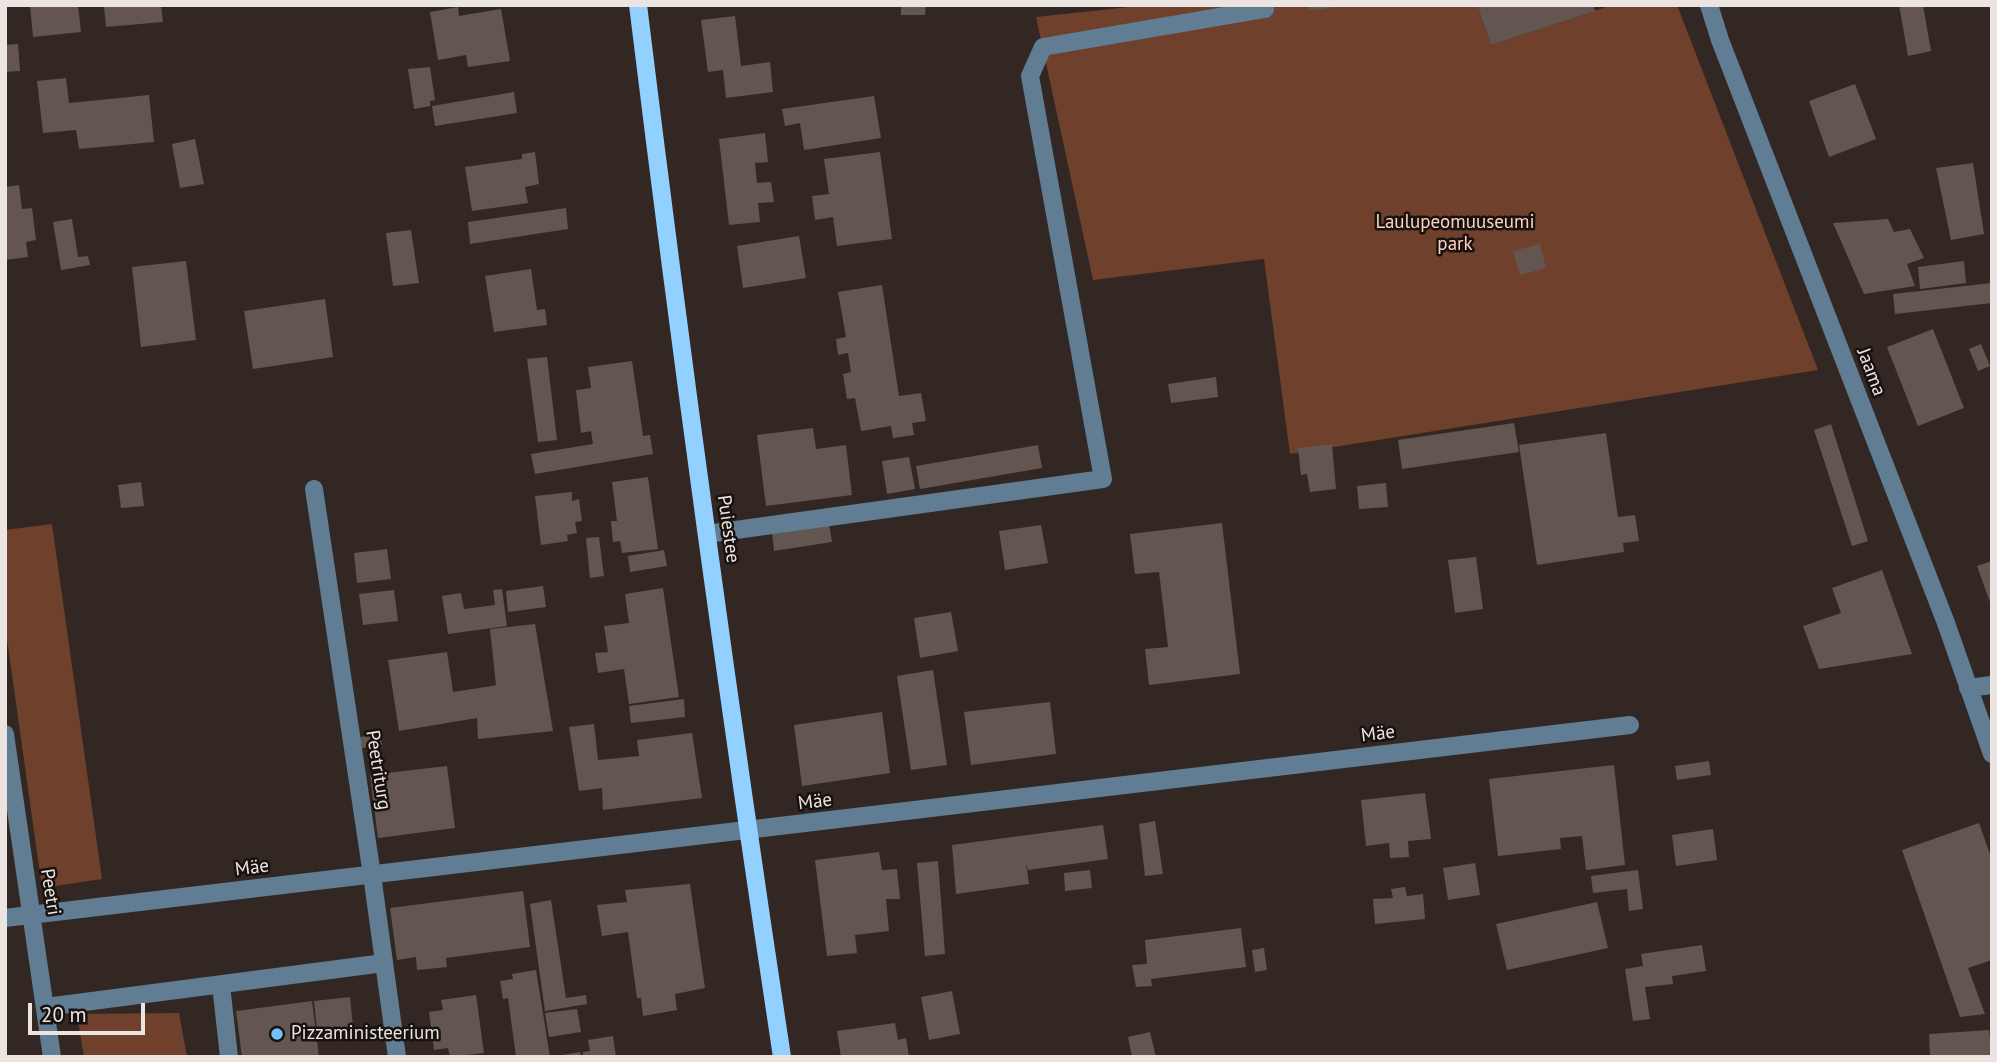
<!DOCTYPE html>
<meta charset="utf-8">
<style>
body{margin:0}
#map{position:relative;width:1997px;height:1062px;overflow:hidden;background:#332723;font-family:"PT Sans",sans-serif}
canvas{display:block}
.frame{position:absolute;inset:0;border:7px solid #ece4e1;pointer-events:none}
.scale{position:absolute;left:28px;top:1003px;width:117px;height:32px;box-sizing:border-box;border:4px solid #ece4e1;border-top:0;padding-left:9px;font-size:21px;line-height:24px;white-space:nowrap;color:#ece4e1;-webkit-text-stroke:5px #17120f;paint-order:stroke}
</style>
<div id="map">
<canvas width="1997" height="1062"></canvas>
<div class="frame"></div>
<div class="scale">20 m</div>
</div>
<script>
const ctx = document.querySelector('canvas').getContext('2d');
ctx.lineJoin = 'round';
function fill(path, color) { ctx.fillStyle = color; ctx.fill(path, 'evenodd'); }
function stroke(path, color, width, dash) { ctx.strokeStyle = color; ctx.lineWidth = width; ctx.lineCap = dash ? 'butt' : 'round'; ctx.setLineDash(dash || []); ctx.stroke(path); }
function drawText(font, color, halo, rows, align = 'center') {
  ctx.font = font + ' "PT Sans",sans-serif'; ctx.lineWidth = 5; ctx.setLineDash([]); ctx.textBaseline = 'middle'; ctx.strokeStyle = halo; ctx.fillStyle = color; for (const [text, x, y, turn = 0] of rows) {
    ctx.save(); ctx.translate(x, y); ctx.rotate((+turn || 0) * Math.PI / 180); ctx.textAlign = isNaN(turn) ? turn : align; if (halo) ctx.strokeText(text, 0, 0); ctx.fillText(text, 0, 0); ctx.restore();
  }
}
const green = new Path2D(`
 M 1148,5 L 1307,5 L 1310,11 L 1345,5 L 1477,5 L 1491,45 L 1612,5 L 1677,5 L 1818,370 L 1290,454 L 1264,259 L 1093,280 L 1036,17 Z
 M 52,524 L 102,879 L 42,888 L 5,625 L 5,530 Z
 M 179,1013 L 187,1057 L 84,1057 L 77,1014 Z`);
const building = new Path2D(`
 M 30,5 L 78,5 L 81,32 L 33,37 Z
 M 118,5 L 161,5 L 163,22 L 106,27 L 104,7 Z
 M 901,5 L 926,5 L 925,15 L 901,15 Z
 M 1307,5 L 1337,5 L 1337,7 L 1309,11 Z
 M 1477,5 L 1593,5 L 1595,11 L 1491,45 Z
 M 1899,5 L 1923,5 L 1931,51 L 1908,56 Z
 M 458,7 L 459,16 L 501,9 L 510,61 L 468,67 L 466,55 L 438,60 L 430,12 Z
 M 735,16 L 741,66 L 770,62 L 773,92 L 726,98 L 723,70 L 708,72 L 701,20 Z
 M 18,44 L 20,71 L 5,72 L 5,45 Z
 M 430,67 L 435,100 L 430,101 L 430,106 L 414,109 L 408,69 Z
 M 66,78 L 69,103 L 149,95 L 154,142 L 79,149 L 76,130 L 43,133 L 37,81 Z
 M 1855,84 L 1876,139 L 1829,157 L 1809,101 Z
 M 514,92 L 517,113 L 435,126 L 432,106 Z
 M 874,96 L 881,138 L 804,150 L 800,123 L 785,126 L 782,109 Z
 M 765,133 L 768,162 L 755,163 L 757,183 L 771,182 L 774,202 L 758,203 L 760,222 L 729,225 L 719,139 Z
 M 195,139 L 204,184 L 180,188 L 172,144 Z
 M 535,152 L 539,184 L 525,187 L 528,203 L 472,211 L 465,167 L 522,159 L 522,154 Z
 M 880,152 L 892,239 L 837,246 L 833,217 L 815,220 L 812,196 L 829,194 L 824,159 Z
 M 1973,163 L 1984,234 L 1951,240 L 1936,168 Z
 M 19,185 L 22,209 L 32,208 L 36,240 L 26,242 L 28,257 L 5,260 L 5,187 Z
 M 566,208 L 568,229 L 470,244 L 468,222 Z
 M 72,219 L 78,257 L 88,256 L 90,265 L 61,270 L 53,222 Z
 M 1888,219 L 1894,232 L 1910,229 L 1924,258 L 1907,264 L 1915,286 L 1864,294 L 1833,223 Z
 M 411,230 L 419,283 L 393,286 L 386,233 Z
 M 799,236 L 806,278 L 743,288 L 737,246 Z
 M 1540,244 L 1546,268 L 1520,275 L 1513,251 Z
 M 186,261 L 196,340 L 141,347 L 132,267 Z
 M 1964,261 L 1966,283 L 1920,289 L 1918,267 Z
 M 531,269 L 537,310 L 545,309 L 547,325 L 494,332 L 485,276 Z
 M 1992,283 L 1992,303 L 1895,314 L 1893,294 Z
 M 882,285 L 899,396 L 921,393 L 926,421 L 912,423 L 914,435 L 893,438 L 891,426 L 861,431 L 855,398 L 847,399 L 843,374 L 851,372 L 848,353 L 838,355 L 836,339 L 846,337 L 838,292 Z
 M 325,299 L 333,357 L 253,369 L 244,311 Z
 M 1933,329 L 1964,408 L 1918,426 L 1887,347 Z
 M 1981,344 L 1990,366 L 1978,371 L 1969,349 Z
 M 547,357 L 557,440 L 538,442 L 527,359 Z
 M 632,361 L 643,436 L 650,435 L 653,454 L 535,474 L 531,454 L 593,444 L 591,431 L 581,433 L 576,390 L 591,388 L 588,367 Z
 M 1216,377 L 1218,397 L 1171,403 L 1168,384 Z
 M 1514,423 L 1519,452 L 1402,469 L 1398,440 Z
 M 1831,424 L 1868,541 L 1852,546 L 1814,430 Z
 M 813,428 L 816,449 L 846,445 L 852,495 L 766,506 L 757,435 Z
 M 1606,433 L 1618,517 L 1635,515 L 1639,541 L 1623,543 L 1624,552 L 1537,565 L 1519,445 Z
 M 1332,444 L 1336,489 L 1310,492 L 1307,474 L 1301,475 L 1298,448 Z
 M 1038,445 L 1042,468 L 920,489 L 916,466 Z
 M 909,457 L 915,489 L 887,494 L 882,461 Z
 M 648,477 L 658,549 L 622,553 L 620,541 L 613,542 L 611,521 L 617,521 L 612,482 Z
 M 141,482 L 144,506 L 121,508 L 118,485 Z
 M 1386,483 L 1388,507 L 1359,509 L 1357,486 Z
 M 572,492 L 572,501 L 579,499 L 582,521 L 575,522 L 577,533 L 567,535 L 568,541 L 541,545 L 535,496 Z
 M 1222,523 L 1240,674 L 1149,685 L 1145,649 L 1168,647 L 1159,572 L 1135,574 L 1130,534 Z
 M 829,524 L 832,542 L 774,551 L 772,532 Z
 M 1041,525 L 1048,563 L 1005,570 L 999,531 Z
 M 599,537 L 604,576 L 590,578 L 586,538 Z
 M 387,549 L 391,579 L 357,583 L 354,553 Z
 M 664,550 L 667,566 L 630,572 L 628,556 Z
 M 1476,557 L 1483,609 L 1455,613 L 1448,560 Z
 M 1992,561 L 1992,605 L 1991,605 L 1977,566 Z
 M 1882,570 L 1912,654 L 1819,669 L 1803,626 L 1841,613 L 1832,588 Z
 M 543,586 L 546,607 L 508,612 L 506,591 Z
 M 663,588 L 679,697 L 629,704 L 624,669 L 598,673 L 595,653 L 608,652 L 604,626 L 629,623 L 625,594 Z
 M 502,589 L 507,626 L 448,634 L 442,596 L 461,593 L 464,609 L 495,605 L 493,590 Z
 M 394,590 L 398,621 L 363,625 L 359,594 Z
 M 951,612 L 958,651 L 920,658 L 914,618 Z
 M 535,624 L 553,731 L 478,739 L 477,718 L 399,731 L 388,660 L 447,652 L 453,692 L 492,686 L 496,685 L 490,629 Z
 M 933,670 L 947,765 L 911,770 L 897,676 Z
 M 684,699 L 685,717 L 631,723 L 629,706 Z
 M 1050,702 L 1056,754 L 971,765 L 964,712 Z
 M 882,712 L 890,773 L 802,786 L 794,725 Z
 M 594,724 L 598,760 L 639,756 L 637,740 L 692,733 L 702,798 L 603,810 L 602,788 L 579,791 L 569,727 Z
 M 380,734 L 382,745 L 362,748 L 360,737 Z
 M 1709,761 L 1711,775 L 1677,780 L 1675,766 Z
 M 1614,765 L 1625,865 L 1586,870 L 1582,836 L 1560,838 L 1561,849 L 1498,856 L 1489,779 Z
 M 447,766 L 455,828 L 378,838 L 370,775 Z
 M 1425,793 L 1431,839 L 1408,841 L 1409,857 L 1390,858 L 1389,843 L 1366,846 L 1361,800 Z
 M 1155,821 L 1163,874 L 1145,876 L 1139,824 Z
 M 1979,823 L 1992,860 L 1992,960 L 1968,968 L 1985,1014 L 1960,1017 L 1902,850 Z
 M 1103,825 L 1108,859 L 1028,870 L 1026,863 L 1029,884 L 956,894 L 952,845 Z
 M 1713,829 L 1717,860 L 1676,866 L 1672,835 Z
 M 879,852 L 882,870 L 897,869 L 900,899 L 886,899 L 889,931 L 855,935 L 857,953 L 827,956 L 815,860 Z
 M 938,861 L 945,954 L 925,956 L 917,863 Z
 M 1475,863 L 1480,895 L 1448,900 L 1443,868 Z
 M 1090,870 L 1092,888 L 1065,891 L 1064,873 Z
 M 1638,870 L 1643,909 L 1629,911 L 1627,889 L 1593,893 L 1591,876 Z
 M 690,884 L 705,988 L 675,994 L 677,1010 L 643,1016 L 641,998 L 637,998 L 628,932 L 602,936 L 597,905 L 627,902 L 625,890 Z
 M 1405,887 L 1407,896 L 1423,894 L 1425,919 L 1375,924 L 1373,899 L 1393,898 L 1391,889 Z
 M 523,891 L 530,947 L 446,958 L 447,967 L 417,970 L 416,957 L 397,960 L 390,908 Z
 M 551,900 L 566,998 L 586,995 L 587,1004 L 545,1011 L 530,904 Z
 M 1597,902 L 1608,948 L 1507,970 L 1496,924 Z
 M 1241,928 L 1246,967 L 1151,979 L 1152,986 L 1136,987 L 1132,965 L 1147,964 L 1145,940 Z
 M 1702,945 L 1706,971 L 1672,976 L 1673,984 L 1645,987 L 1650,1019 L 1633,1021 L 1625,969 L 1643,966 L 1641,954 Z
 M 1264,948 L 1267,970 L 1255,972 L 1252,950 Z
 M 536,970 L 550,1057 L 516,1057 L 508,998 L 503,999 L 500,981 L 513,979 L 512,974 Z
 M 952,991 L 960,1034 L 929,1040 L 921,997 Z
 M 476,995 L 484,1053 L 450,1057 L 448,1048 L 434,1050 L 429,1012 L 443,1010 L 441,1000 Z
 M 350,997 L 354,1036 L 318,1040 L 314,1001 Z
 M 312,1001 L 319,1057 L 242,1057 L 236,1011 Z
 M 577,1009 L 581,1032 L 549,1037 L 545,1013 Z
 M 895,1023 L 898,1040 L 906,1038 L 909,1057 L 841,1057 L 837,1031 Z
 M 1989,1030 L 1992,1057 L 1930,1057 L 1929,1034 Z
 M 1150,1032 L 1156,1057 L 1132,1057 L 1128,1037 Z
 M 613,1036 L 616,1057 L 583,1057 L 583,1052 L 590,1051 L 588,1040 Z
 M 580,1052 L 581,1057 L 563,1057 L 562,1055 Z`);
const minor = new Path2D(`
 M 1709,5 L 1720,40 L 1946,623 L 1992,754
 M 314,489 L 372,875 L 397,1057
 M 707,534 L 1103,479 L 1030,76 L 1043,47 L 1265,9
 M 1968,688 L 1992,685
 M 5,734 L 52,1057
 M 5,918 L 1630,725
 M 221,985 L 229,1057
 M 46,1007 L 384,963`);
const major = new Path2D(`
 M 638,5 C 681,356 729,707 782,1057`);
const markers = [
 [277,1034,7,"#75c0f6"]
];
const parkNames = [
 ["Laulupeomuuseumi",1455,223],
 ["park",1455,245]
];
const streetNames = [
 ["Jaama",1871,372,69],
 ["Puiestee",728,529,82],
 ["Mäe",1378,734,-7],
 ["Peetriturg",378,770,81],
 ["Mäe",815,802,-7],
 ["Mäe",252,868,-7],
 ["Peetri",50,892,81]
];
const poiNames = [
 ["Pizzaministeerium",291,1034]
];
fill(green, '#6f402b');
fill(building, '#635651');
stroke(minor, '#607d94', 18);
stroke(major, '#92d1ff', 18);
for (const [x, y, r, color] of markers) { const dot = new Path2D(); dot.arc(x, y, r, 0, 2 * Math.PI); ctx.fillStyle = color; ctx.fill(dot); stroke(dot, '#17120f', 2.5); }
drawText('19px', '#fed2c0', '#17120f', parkNames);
drawText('19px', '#ece4e1', '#17120f', streetNames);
drawText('19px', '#ece4e1', '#17120f', poiNames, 'left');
</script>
